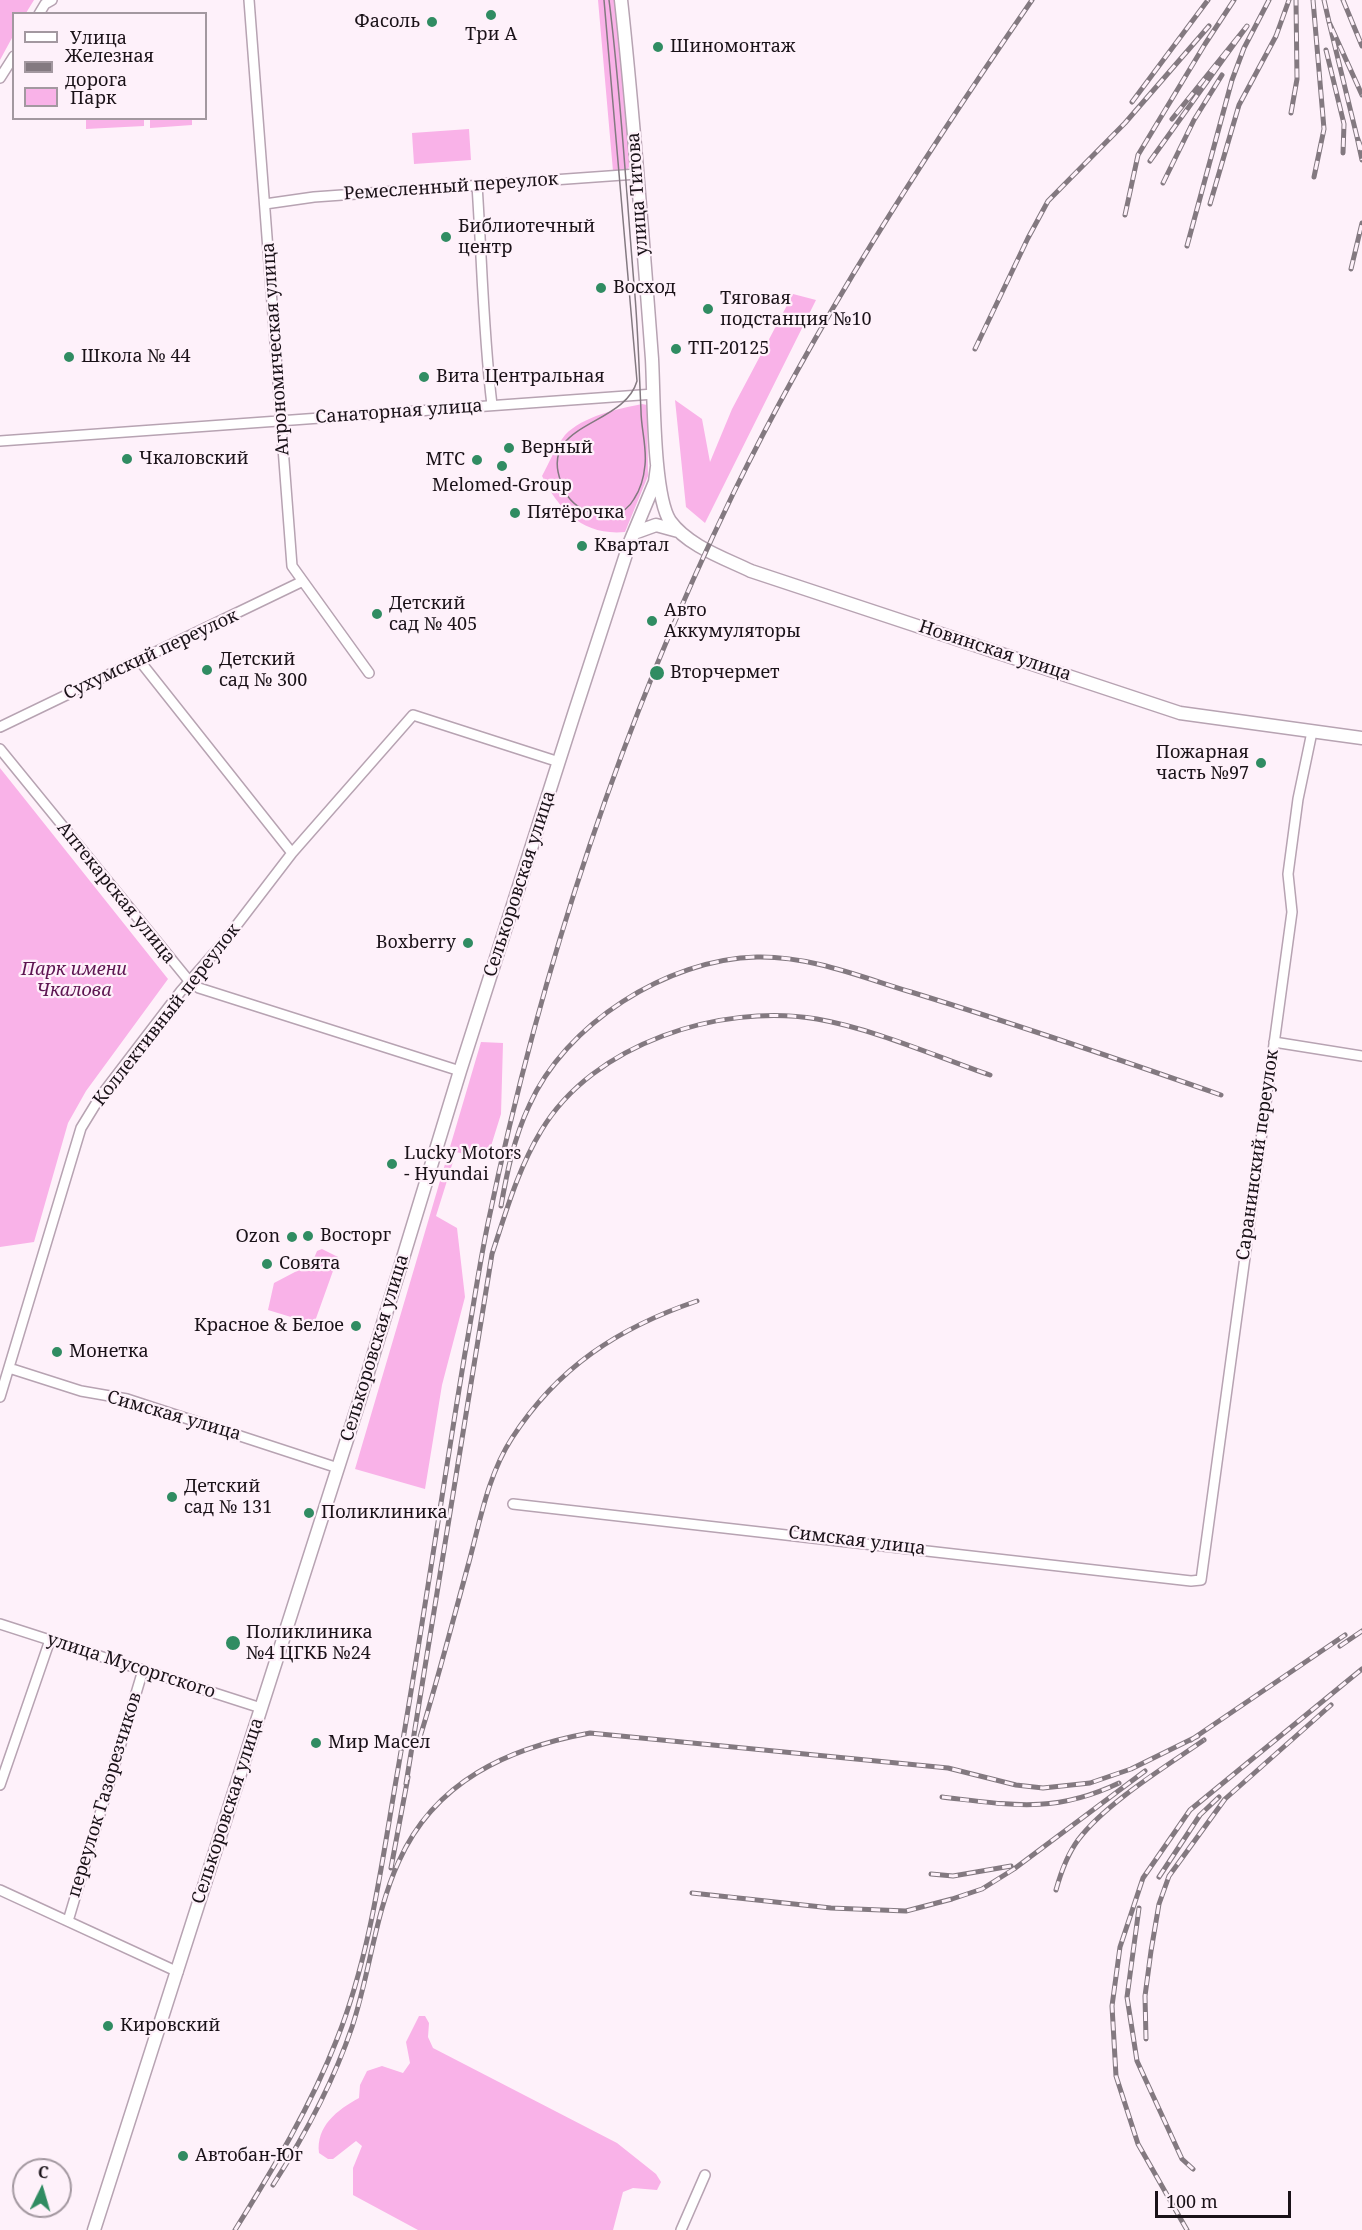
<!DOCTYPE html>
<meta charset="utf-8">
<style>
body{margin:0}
#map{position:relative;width:1362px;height:2230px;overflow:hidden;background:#fef1fa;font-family:"Noto Serif",serif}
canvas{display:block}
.legend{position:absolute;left:12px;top:12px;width:195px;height:108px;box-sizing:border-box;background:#fef1fa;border:2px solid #a398a0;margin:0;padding:8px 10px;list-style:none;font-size:18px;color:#1a1218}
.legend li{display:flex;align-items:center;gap:12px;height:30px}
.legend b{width:30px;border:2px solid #a398a0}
.north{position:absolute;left:12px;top:2158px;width:60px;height:60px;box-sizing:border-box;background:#fef1fa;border:2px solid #a398a0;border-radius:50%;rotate:5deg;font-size:16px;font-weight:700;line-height:24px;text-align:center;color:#1a1218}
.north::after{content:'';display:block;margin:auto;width:21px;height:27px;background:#308c62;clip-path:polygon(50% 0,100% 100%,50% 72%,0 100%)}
.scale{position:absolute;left:1155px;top:2191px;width:136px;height:27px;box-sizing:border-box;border:3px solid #1a1218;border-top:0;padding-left:8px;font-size:18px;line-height:21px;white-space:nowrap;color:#1a1218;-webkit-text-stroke:4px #fef1fa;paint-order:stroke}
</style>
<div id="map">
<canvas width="1362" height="2230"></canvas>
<ul class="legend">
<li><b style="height:8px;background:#fff"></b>Улица</li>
<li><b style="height:8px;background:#837980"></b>Железная дорога</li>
<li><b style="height:16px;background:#f9b2e8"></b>Парк</li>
</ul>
<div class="north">С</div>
<div class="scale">100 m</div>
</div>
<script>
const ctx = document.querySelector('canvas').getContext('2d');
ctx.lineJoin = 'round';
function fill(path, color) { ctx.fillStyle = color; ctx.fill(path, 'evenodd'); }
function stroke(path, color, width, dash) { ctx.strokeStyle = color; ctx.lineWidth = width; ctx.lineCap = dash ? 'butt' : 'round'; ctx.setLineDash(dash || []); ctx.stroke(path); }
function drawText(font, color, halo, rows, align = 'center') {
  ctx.font = font + ' "Noto Serif",serif'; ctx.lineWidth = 4.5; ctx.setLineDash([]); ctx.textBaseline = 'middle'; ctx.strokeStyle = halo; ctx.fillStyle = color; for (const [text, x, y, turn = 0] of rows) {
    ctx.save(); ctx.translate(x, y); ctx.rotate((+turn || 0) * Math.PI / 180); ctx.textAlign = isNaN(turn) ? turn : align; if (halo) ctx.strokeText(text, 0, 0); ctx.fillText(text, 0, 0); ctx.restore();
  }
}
const green = new Path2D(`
 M 0,0 L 34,0 L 26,13 L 14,14 L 13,36 L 0,60 Z
 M 598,0 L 615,0 L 631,164 L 627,170 L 613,171 Z
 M 86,119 L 144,119 L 144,126 L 86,129 Z
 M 150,119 L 192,119 L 192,125 L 150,128 Z
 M 469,129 L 471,160 L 414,164 L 412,133 Z
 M 793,294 L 816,300 L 705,523 L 686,507 L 675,400 L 702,419 L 710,462 L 732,409 Z
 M 642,404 L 647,405 L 648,476 L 625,532 C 583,536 559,510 542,476 C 549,463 556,446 565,435 C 583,416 618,409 642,404 Z
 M 0,768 L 168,979 L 86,1091 L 68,1123 L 34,1242 L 0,1247 Z
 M 481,1042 L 503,1043 L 501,1114 L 487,1159 L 456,1152 L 436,1216 L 457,1228 L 465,1297 L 442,1385 L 425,1489 L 355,1469 Z
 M 322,1249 L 338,1257 L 314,1324 L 268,1310 L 274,1283 L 312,1263 L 317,1251 Z
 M 419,2016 L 425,2016 L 429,2023 L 428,2037 L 433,2048 L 617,2143 L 656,2174 L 661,2182 L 657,2190 L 633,2188 L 623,2192 L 613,2230 L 418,2230 L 353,2195 L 353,2168 L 362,2146 L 356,2141 L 333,2159 L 328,2159 L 319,2153 C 316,2126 337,2110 359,2098 L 360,2085 L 367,2071 L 382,2066 L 403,2073 L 410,2063 L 406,2042 Z`);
const minor = new Path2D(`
 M 249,0 L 292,566 L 369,673
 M 39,14 L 45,4 L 52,0
 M 0,78 L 14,56
 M 477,185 C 482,259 483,332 492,405
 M 265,204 L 314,197 L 637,174
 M 0,441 L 654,394
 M 139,660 L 292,853
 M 0,727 L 301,582
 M 0,749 L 190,982 L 199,988 L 460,1071
 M 1274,1042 L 1362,1056
 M 9,1368 L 81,1391 L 127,1399 L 338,1468
 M 0,1397 L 81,1128 L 100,1097 L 181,991 L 223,943 L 292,853 L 413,715 L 559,762
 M 513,1504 L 1191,1581 L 1201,1580 L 1292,912 L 1288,874 L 1298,799 L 1312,732
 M 0,1624 L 261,1708
 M 0,1785 L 50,1640
 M 0,1890 L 178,1972
 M 68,1921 L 143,1670
 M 681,2230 L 705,2175`);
const major = new Path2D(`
 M 621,0 C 634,119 643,239 652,359 C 654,394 653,495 670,521 C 688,546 724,558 751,571 L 1180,713 L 1362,738
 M 634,533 L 656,525 L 678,531
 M 94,2230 L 359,1402 L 460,1071 L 574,714 L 630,542 L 655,482 L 657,467`);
const tram = new Path2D(`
 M 604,0 L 637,381 C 624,427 538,422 561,482 C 565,495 574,506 587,511 C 604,519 624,517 634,499 C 640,490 644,476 645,465 C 647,447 641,428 641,411 C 639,368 638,327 634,284 C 626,190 621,94 609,0`);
const rail = new Path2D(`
 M 1313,0 L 1324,129 L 1314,177
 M 1324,0 L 1329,22
 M 1343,0 L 1362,46
 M 1326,50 L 1344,124 L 1343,153
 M 1132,102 L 1208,0
 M 1291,113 L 1297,79 L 1296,0
 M 1357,137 L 1329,22 L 1362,95
 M 1362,150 L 1357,137 L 1362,160
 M 1150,161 L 1247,26 L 1172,119
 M 1163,183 L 1194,120 L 1222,75
 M 1210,204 L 1239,105 L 1276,36 L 1289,0
 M 1125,215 L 1138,155 L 1205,44 L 1234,0
 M 1187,246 L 1232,80 L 1244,48 L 1269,0
 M 1351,269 L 1362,223
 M 975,349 L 1028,238 L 1048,201 L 1125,123 L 1209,26
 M 501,1206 C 507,1172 514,1138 529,1106 C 565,1024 667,959 757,957 C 811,956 861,977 911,992 C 1015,1024 1118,1059 1221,1095
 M 1340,1646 L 1362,1631
 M 420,1737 C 438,1679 453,1620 469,1562 C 480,1521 488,1475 512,1438 C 558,1367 618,1328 697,1301
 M 1191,1740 L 1345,1635
 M 406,1784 L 492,1254 C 506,1212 518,1169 541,1131 C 593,1043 721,1003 817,1019 C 874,1029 935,1056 990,1075
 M 942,1797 C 1011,1805 1054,1814 1119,1783
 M 391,1868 L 408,1777
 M 931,1874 L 953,1876 L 1011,1866
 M 1159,1877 L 1200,1815 L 1219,1797
 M 1056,1890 C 1061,1872 1067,1855 1078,1840 C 1106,1803 1165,1767 1204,1740
 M 692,1893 L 831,1908 L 906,1911 L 952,1899 L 982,1889 L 1014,1869 L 1145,1771
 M 1139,1908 L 1127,1997 L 1137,2061 L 1182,2159 L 1193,2169
 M 1146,2039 L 1145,1996 L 1151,1951 L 1159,1904 L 1169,1876 L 1225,1799 L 1331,1705
 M 273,2185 C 305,2135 333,2083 352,2027 C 370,1973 375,1913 399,1861 C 435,1781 508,1748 590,1733 L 948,1768 L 1016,1785 L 1043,1788 L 1090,1783 L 1131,1769 L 1198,1736
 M 235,2230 C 273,2169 311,2106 337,2039 C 371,1953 382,1860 398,1769 C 422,1631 442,1492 465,1353 C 473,1310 479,1266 488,1223 C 540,972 621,725 733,494 C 817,321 923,158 1032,0
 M 1187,2230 L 1138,2144 L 1116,2076 L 1112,2006 L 1120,1947 L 1143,1878 L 1190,1810 L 1362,1669`);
const markers = [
 [491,15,6,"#308c62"],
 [432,22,6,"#308c62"],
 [658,47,6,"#308c62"],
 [446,237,6,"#308c62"],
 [601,288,6,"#308c62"],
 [708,309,6,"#308c62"],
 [676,349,6,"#308c62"],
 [69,357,6,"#308c62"],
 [424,377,6,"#308c62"],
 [509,448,6,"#308c62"],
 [127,459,6,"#308c62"],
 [477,460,6,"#308c62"],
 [502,466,6,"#308c62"],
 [515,513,6,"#308c62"],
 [582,546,6,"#308c62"],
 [377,614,6,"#308c62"],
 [652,621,6,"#308c62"],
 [207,670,6,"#308c62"],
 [657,673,8,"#308c62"],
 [1261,763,6,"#308c62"],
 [468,943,6,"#308c62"],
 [392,1164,6,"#308c62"],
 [308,1236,6,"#308c62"],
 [292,1237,6,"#308c62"],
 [267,1264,6,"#308c62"],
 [356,1326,6,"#308c62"],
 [57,1352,6,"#308c62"],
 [172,1497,6,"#308c62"],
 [309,1513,6,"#308c62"],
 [233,1643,8,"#308c62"],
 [316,1743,6,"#308c62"],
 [108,2026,6,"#308c62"],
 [183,2156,6,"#308c62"]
];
const poiNames = [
 ["Фасоль",420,22,"right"],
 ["Три А",491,35,"center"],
 ["Шиномонтаж",670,47],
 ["Библиотечный",458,227],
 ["центр",458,248],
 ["Восход",613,288],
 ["Тяговая",720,299],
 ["подстанция №10",720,320],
 ["ТП-20125",688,349],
 ["Школа № 44",81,357],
 ["Вита Центральная",436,377],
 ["Верный",521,448],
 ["Чкаловский",139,459],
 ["МТС",465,460,"right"],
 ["Melomed-Group",502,486,"center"],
 ["Пятёрочка",527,513],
 ["Квартал",594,546],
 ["Детский",389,604],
 ["сад № 405",389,625],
 ["Авто",664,611],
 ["Аккумуляторы",664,632],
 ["Детский",219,660],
 ["сад № 300",219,681],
 ["Вторчермет",670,673],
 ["Пожарная",1249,753,"right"],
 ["часть №97",1249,774,"right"],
 ["Boxberry",456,943,"right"],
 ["Lucky Motors",404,1154],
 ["- Hyundai",404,1175],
 ["Восторг",320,1236],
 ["Ozon",280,1237,"right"],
 ["Совята",279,1264],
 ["Красное & Белое",344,1326,"right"],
 ["Монетка",69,1352],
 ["Детский",184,1487],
 ["сад № 131",184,1508],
 ["Поликлиника",321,1513],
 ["Поликлиника",246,1633],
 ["№4 ЦГКБ №24",246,1654],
 ["Мир Масел",328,1743],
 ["Кировский",120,2026],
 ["Автобан-Юг",195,2156]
];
const streetNames = [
 ["Ремесленный переулок",451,187,-4],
 ["улица Титова",638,194,-94],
 ["Агрономическая улица",276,349,-94],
 ["Санаторная улица",399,412,-4],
 ["Новинская улица",995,651,18],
 ["Сухумский переулок",151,655,-25],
 ["Селькоровская улица",520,884,-72],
 ["Аптекарская улица",116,893,51],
 ["Коллективный переулок",167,1015,-52],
 ["Саранинский переулок",1258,1155,-82],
 ["Селькоровская улица",375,1348,-73],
 ["Симская улица",174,1416,16],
 ["Симская улица",857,1541,7],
 ["улица Мусоргского",131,1666,18],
 ["переулок Газорезчиков",105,1795,-73],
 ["Селькоровская улица",228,1811,-72]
];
const parkNames = [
 ["Парк имени",74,970],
 ["Чкалова",74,991]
];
fill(green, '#f9b2e8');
stroke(minor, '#b7a3b2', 12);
stroke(major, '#b7a3b2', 15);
stroke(minor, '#fff', 9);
stroke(major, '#fff', 12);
stroke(tram, '#837980', 1.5);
stroke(rail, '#837980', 5);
stroke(rail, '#fef1fa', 3, [9]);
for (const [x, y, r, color] of markers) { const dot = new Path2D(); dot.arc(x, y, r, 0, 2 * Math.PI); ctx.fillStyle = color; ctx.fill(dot); stroke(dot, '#fef1fa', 2); }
drawText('18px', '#1a1218', '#fef1fa', poiNames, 'left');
drawText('18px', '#1a1218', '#fef1fa', streetNames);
drawText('italic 18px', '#5d1551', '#fef1fa', parkNames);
</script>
